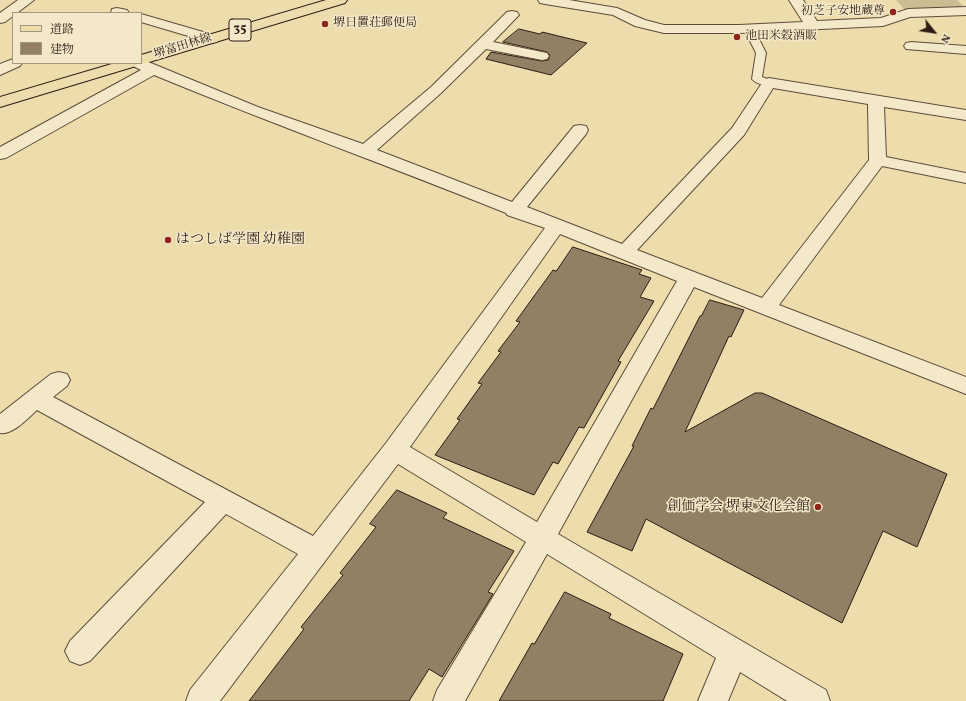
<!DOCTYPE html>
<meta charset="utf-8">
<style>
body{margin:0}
#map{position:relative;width:966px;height:701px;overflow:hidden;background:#edddac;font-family:Vollkorn,"Noto Serif JP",serif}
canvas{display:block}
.legend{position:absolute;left:12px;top:12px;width:130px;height:52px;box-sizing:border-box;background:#f3e9c9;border:1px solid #a49781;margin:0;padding:5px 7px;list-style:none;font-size:12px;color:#2d1c14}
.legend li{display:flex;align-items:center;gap:8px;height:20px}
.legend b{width:20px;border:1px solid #a49781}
.north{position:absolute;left:914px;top:12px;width:40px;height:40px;-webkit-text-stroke:3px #f3e9c9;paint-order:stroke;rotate:120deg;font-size:11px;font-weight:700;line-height:16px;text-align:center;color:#2d1c14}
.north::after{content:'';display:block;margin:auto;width:14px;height:18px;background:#2d1c14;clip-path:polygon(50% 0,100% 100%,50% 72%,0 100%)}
</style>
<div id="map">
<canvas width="966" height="701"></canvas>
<ul class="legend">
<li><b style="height:5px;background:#edddac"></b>道路</li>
<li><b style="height:11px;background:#918063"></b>建物</li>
</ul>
<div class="north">N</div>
</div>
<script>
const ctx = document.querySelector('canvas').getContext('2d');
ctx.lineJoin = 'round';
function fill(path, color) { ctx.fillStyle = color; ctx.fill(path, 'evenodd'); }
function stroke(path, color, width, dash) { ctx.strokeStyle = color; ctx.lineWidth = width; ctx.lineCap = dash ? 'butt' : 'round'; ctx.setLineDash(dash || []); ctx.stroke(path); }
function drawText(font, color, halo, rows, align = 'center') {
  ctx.font = font + ' Vollkorn,"Noto Serif JP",serif'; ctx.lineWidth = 3; ctx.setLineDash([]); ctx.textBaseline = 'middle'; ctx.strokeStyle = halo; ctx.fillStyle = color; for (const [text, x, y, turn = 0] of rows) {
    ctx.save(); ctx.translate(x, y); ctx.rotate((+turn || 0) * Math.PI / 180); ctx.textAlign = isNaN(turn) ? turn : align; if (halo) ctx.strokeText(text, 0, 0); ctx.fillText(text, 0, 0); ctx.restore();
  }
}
const green = new Path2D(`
 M 896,0 L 957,0 L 964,7 L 905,10 Z`);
const building = new Path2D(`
 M 519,29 L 540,34 L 542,32 L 587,43 L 551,75 L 486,59 L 491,52 L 542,61 L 548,60 L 550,55 L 547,52 L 503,42 Z
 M 573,247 L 642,270 L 639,274 L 651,278 L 640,297 L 654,301 L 618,361 L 621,362 L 584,428 L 579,427 L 558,464 L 553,462 L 534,495 L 435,455 L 460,420 L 457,419 L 482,384 L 478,383 L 501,352 L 498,351 L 520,322 L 516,321 L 553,270 L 556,271 Z
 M 710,300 L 744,310 L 731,337 L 729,336 L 685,432 L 755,393 L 762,393 L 947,474 L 917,547 L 883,531 L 842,623 L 646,519 L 632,551 L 587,532 L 634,446 L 632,446 L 651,408 L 653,409 L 700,316 L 701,316 Z
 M 397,490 L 447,513 L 443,518 L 514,551 L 488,592 L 493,594 L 442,677 L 429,669 L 409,701 L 249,701 L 304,629 L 301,627 L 343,575 L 340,573 L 376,527 L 370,524 Z
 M 565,592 L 611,614 L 609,618 L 683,654 L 663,701 L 499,701 L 532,643 L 534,644 Z`);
const lane = new Path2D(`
 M 749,26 L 754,29 L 766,53 L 762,77 L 773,81 L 774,83 L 773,85 C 767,87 756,84 752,79 L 756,53 L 744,29 Z`);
const street = new Path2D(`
 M 18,0 L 34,0 L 17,13 L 13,13 L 13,16 L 5,22 L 0,23 L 0,13 Z
 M 538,0 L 569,0 L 617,8 L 645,20 L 664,25 L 739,25 L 803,22 L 789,0 L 803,0 L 817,21 L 881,18 L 908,9 L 966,7 L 966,15 L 910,17 L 883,26 L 739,33 L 664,33 L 635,26 L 613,15 L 545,4 L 540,3 Z
 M 117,8 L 127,10 L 129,13 L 111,13 L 112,9 Z
 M 512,11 L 517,12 L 519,15 L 493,42 L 547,53 L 549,56 L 547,59 L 542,60 L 486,49 L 441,93 L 377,150 L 512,202 L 574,126 L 580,125 L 586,126 L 588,130 L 586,134 L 527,207 L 622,244 L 732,128 L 764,80 L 769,78 L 966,110 L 966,120 L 884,107 L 886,157 L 966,173 L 966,183 L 882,166 L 779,305 L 966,377 L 966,394 L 694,287 L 558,534 L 826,690 L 830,701 L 787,701 L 740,672 L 728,701 L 698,701 L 716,658 L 547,554 L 465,701 L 433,701 L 437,690 L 526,542 L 398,464 L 220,701 L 186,701 L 190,690 L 298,554 L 226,514 L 90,661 L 80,665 L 70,661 L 65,651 L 70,641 L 205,502 L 37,410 C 28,418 13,435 0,433 L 0,414 L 51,374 L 59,372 L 67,374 L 70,380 L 67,386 L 53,397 L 313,536 L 386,443 L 545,228 L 507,215 L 506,213 C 389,166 270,123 154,75 L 6,158 L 0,159 L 0,147 L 141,70 L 133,66 L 131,63 L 141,63 L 141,59 L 258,107 L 363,144 L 431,87 L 507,12 ZM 773,88 L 868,104 L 869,160 L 762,298 L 637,250 L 744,135 ZM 560,234 L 677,281 L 537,522 L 410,447 Z
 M 141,14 L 217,36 L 219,39 L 217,42 L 212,43 L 141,22 Z
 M 911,42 L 966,46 L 966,54 L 906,49 L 904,46 L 906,43 Z
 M 13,59 L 13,63 L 22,63 L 20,66 L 0,75 L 0,64 Z`);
const primary = new Path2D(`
 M 326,0 L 347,0 L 345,3 L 146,63 L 138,64 L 136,66 L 0,107 L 0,97 L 115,63 L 141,63 L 141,55 Z`);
const markers = [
 [893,12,4,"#8f2418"],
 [325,24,4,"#8f2418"],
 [737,37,4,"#8f2418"],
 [168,240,4,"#8f2418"],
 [818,507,4,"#8f2418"]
];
const farPoinames = [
 ["初芝子安地蔵尊",885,12,"right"],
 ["堺日置荘郵便局",333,24],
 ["池田米穀酒販",745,37]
];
const farStreetnames = [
 ["堺富田林線",183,47,-17]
];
const shields = [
 [240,30,22]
];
const shieldNames = [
 ["35",240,30]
];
const poiNames = [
 ["はつしば学園 幼稚園",176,240],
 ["創価学会 堺東文化会館",810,507,"right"]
];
fill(green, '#ccbc92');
fill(building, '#918063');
stroke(building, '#2d1c14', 1);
stroke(lane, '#5d4c3a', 2);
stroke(street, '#5d4c3a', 2);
stroke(primary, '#2d1c14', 2);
fill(lane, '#f3e9c9');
fill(street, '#f3e9c9');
fill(primary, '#edddac');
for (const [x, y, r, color] of markers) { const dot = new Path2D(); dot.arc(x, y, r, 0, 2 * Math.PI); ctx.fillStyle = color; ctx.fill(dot); stroke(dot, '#f3e9c9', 1.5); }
drawText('12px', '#2d1c14', '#f3e9c9', farPoinames, 'left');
drawText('12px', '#2d1c14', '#f3e9c9', farStreetnames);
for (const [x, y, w] of shields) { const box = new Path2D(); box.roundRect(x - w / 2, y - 11, w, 22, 3); ctx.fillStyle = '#f3e9c9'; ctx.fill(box); stroke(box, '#2d1c14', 1); }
drawText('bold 13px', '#2d1c14', null, shieldNames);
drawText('14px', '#2d1c14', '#f3e9c9', poiNames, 'left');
</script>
